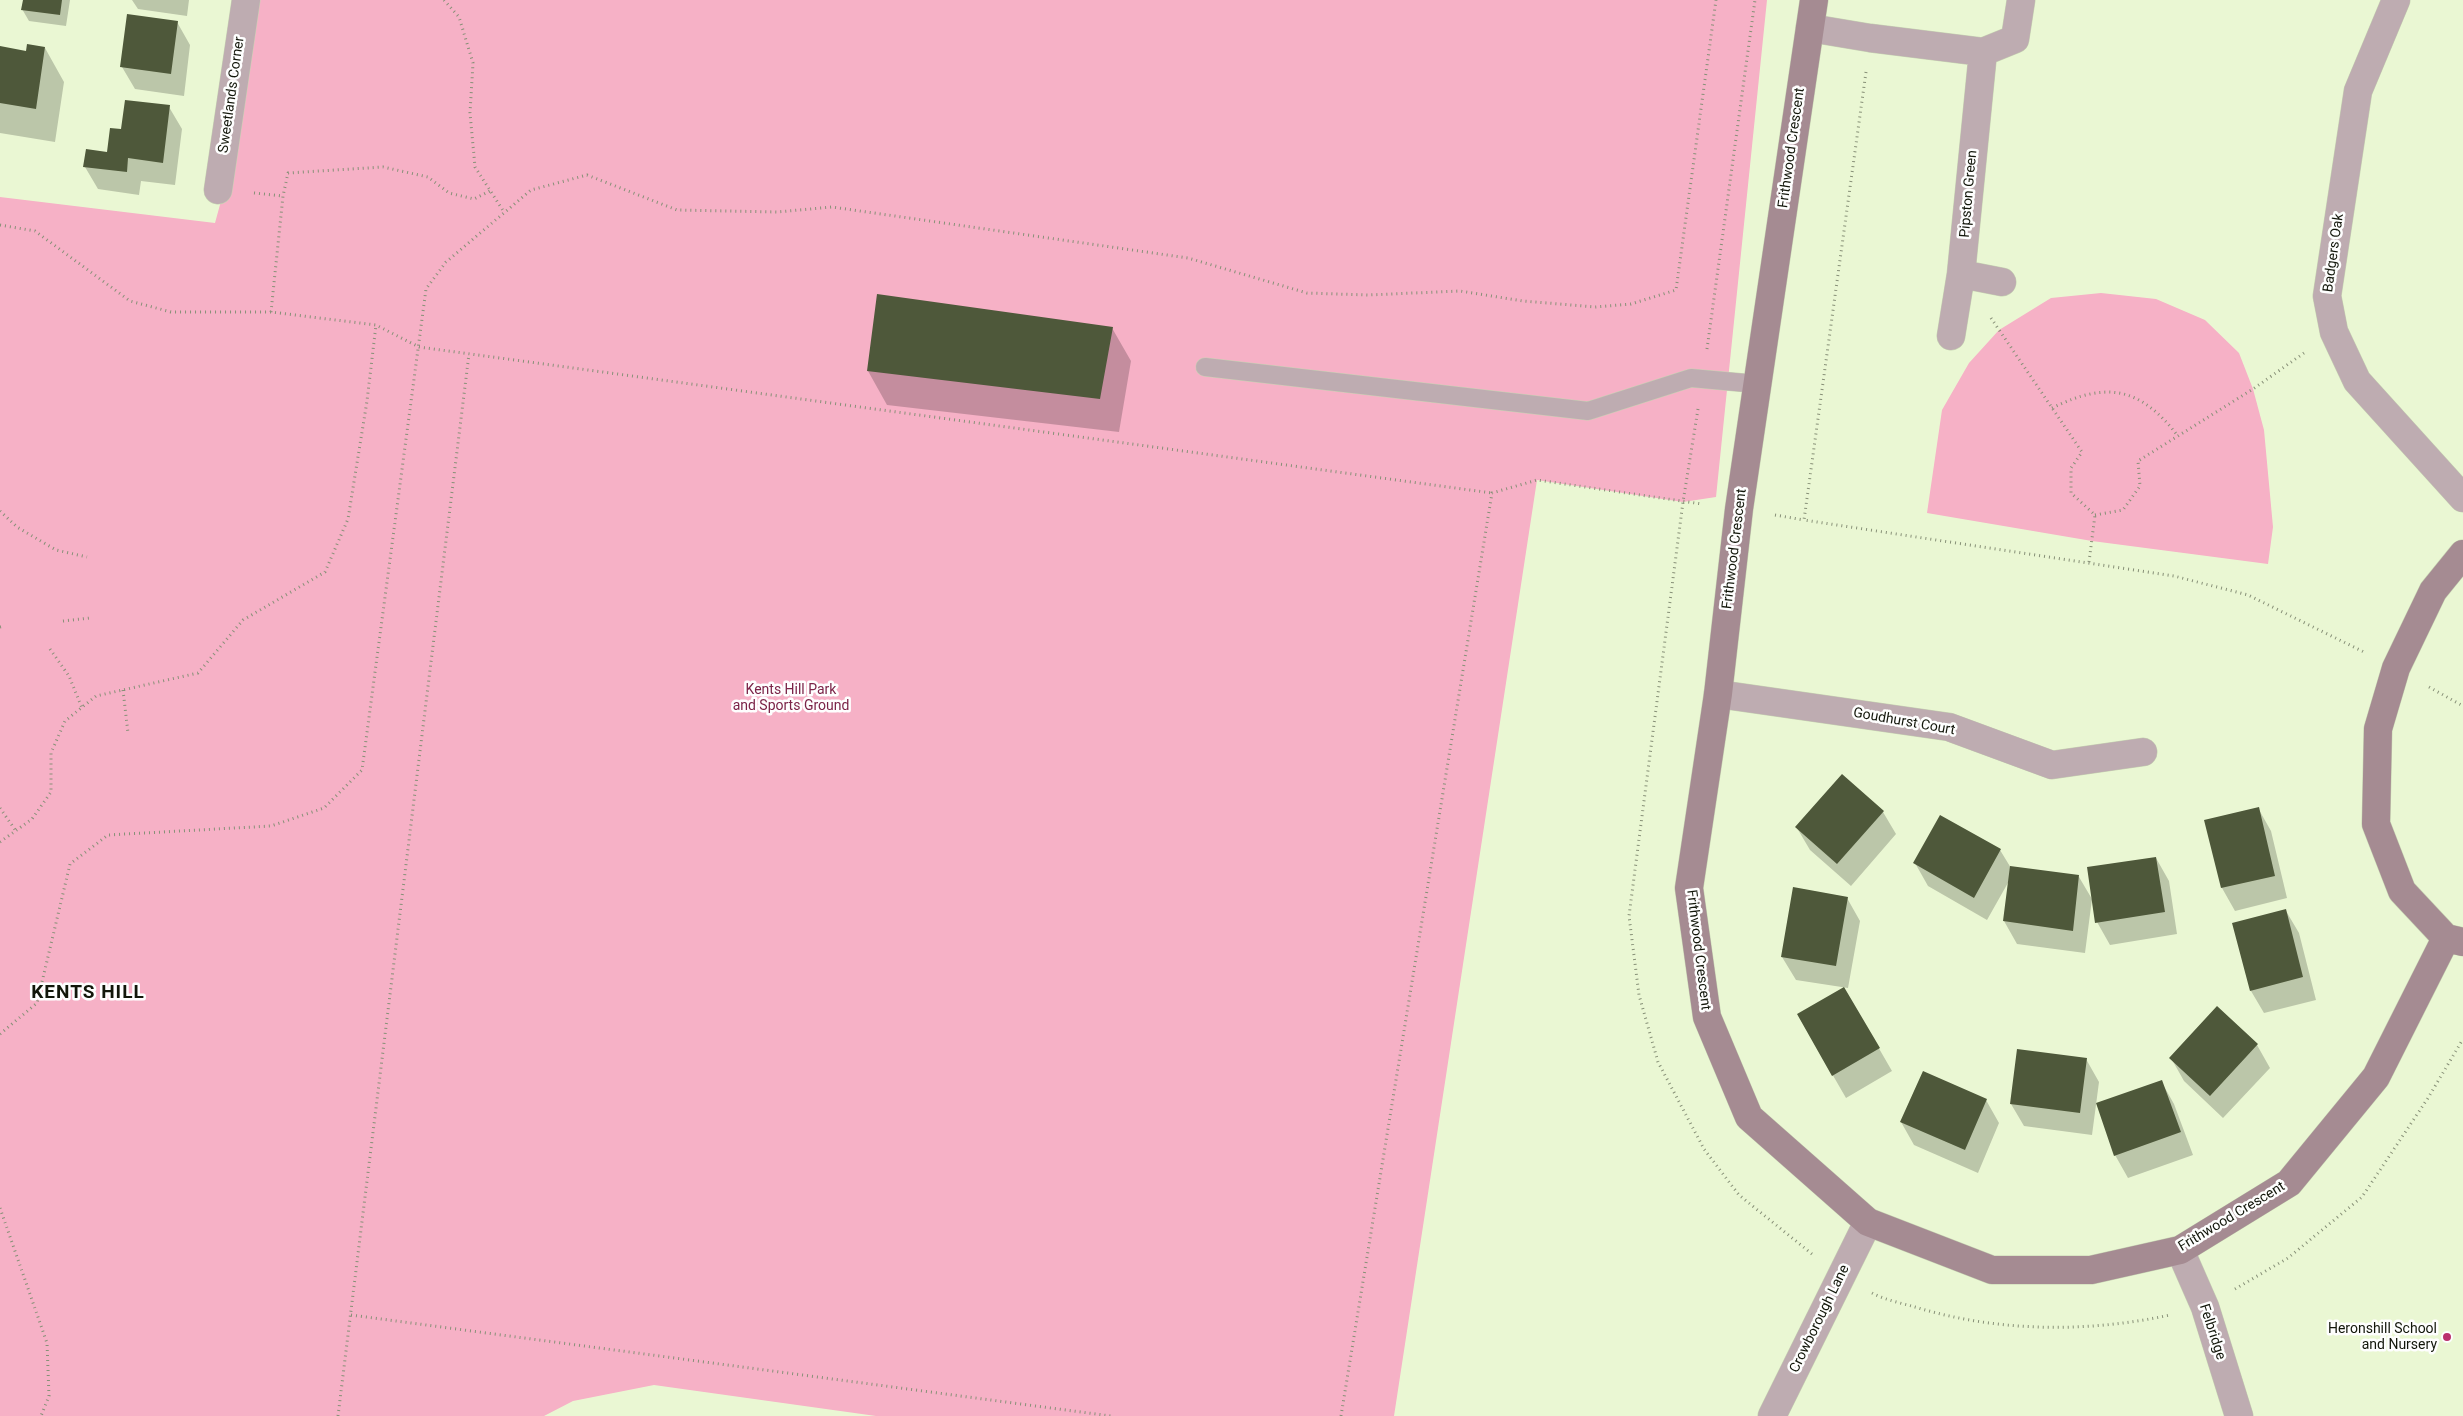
<!DOCTYPE html>
<style>
body{margin:0}
canvas{display:block;background:#eaf7d3}
</style>
<canvas width="2463" height="1416"></canvas>
<script>
const ctx = document.querySelector('canvas').getContext('2d');
ctx.lineJoin = 'round';
function fill(path, color) { ctx.fillStyle = color; ctx.fill(path, 'evenodd'); }
function stroke(path, color, width, dash) { ctx.strokeStyle = color; ctx.lineWidth = width; ctx.lineCap = dash ? 'butt' : 'round'; ctx.setLineDash(dash || []); ctx.stroke(path); }
function drawText(font, color, halo, rows, align = 'center') {
  ctx.font = font + ' Roboto,sans-serif'; ctx.lineWidth = 5; ctx.setLineDash([]); ctx.textBaseline = 'middle'; ctx.strokeStyle = halo; ctx.fillStyle = color; for (const [text, x, y, turn = 0] of rows) {
    ctx.save(); ctx.translate(x, y); ctx.rotate((+turn || 0) * Math.PI / 180); ctx.textAlign = isNaN(turn) ? turn : align; if (halo) ctx.strokeText(text, 0, 0); ctx.fillText(text, 0, 0); ctx.restore();
  }
}
const green = new Path2D(`
 M 250,0 L 1767,0 L 1716,497 L 1683,502 L 1537,480 L 1394,1416 L 876,1416 L 654,1385 L 573,1401 L 544,1416 L 0,1416 L 0,197 L 215,223 L 224,190 Z
 M 2101,293 L 2156,299 L 2205,320 L 2239,353 L 2253,389 L 2264,430 L 2273,527 L 2268,564 L 2092,541 L 1927,513 L 1942,410 L 1969,363 L 1999,330 L 2051,298 Z`);
const shadow = new Path2D(`
 M 24,0 L 70,0 L 66,26 L 29,21 L 22,9 Z
 M 132,0 L 189,0 L 187,16 L 138,9 Z
 M 177,22 L 190,45 L 184,96 L 135,89 L 122,67 Z
 M 0,48 L 27,52 L 45,48 L 64,82 L 55,142 L 0,133 Z
 M 169,107 L 182,129 L 175,185 L 141,181 L 139,195 L 98,189 L 85,167 L 108,153 L 123,130 Z
 M 878,296 L 1112,328 L 1131,361 L 1119,432 L 887,405 L 868,371 Z
 M 2258,808 L 2271,831 L 2287,898 L 2235,911 L 2222,888 L 2206,821 Z
 M 1883,812 L 1896,834 L 1851,886 L 1810,850 L 1797,828 Z
 M 2000,850 L 2011,868 L 2079,877 L 2092,899 L 2085,953 L 2017,944 L 2004,921 L 2009,881 L 1987,920 L 1928,886 L 1915,863 Z
 M 2156,858 L 2169,881 L 2177,934 L 2110,945 L 2097,922 Z
 M 1847,898 L 1860,921 L 1848,988 L 1796,980 L 1782,957 Z
 M 2286,911 L 2299,933 L 2316,1000 L 2264,1013 L 2251,991 Z
 M 1844,988 L 1892,1071 L 1846,1098 L 1798,1015 Z
 M 2217,1008 L 2257,1045 L 2270,1068 L 2223,1118 L 2184,1081 L 2171,1058 Z
 M 2086,1059 L 2099,1082 L 2092,1135 L 2024,1126 L 2011,1104 Z
 M 2161,1081 L 2174,1104 L 2193,1155 L 2128,1178 L 2115,1155 Z
 M 1986,1100 L 1999,1123 L 1978,1173 L 1914,1145 L 1901,1122 Z`);
const building = new Path2D(`
 M 23,0 L 62,0 L 60,15 L 21,10 Z
 M 127,14 L 178,21 L 171,74 L 120,67 Z
 M 27,44 L 45,47 L 36,109 L 0,103 L 0,46 L 26,51 Z
 M 125,100 L 170,105 L 163,163 L 128,158 L 127,172 L 83,167 L 86,149 L 107,152 L 110,128 L 121,129 Z
 M 877,294 L 1113,327 L 1100,399 L 867,371 Z
 M 1842,774 L 1884,811 L 1837,864 L 1795,827 Z
 M 2259,807 L 2275,876 L 2221,888 L 2204,820 Z
 M 1940,815 L 2001,849 L 1974,898 L 1913,863 Z
 M 2156,857 L 2165,912 L 2095,923 L 2087,867 Z
 M 2010,866 L 2079,875 L 2073,931 L 2003,921 Z
 M 1793,887 L 1848,897 L 1836,966 L 1781,957 Z
 M 2286,909 L 2303,977 L 2250,991 L 2232,923 Z
 M 1844,987 L 1880,1048 L 1832,1076 L 1797,1014 Z
 M 2217,1006 L 2258,1044 L 2210,1096 L 2169,1058 Z
 M 2017,1049 L 2087,1058 L 2080,1113 L 2010,1104 Z
 M 1923,1071 L 1987,1099 L 1965,1150 L 1900,1122 Z
 M 2162,1080 L 2181,1132 L 2114,1156 L 2096,1103 Z`);
const path = new Path2D(`
 M 444,0 L 459,17 L 473,63 L 470,113 L 475,167 L 504,212
 M 1866,72 L 1804,520 L 2174,576 L 2248,595 L 2364,652
 M 254,193 L 283,196
 M 0,225 L 35,231 L 130,301 L 171,312 L 271,312 L 376,325 L 419,347 L 1492,493
 M 271,312 L 283,196 L 288,173 L 383,167 L 428,177 L 449,193 L 474,199 L 490,191
 M 1991,318 L 2082,452 L 2071,468 L 2071,493 L 2095,515
 M 1707,349 L 1755,0
 M 2052,408 C 2107,381 2140,387 2178,436
 M 1698,409 L 1683,502 L 1629,916 L 1639,995 L 1658,1062 L 1704,1149 L 1739,1195 L 1812,1254
 M 0,511 L 17,527 L 56,550 L 87,557
 M 1775,515 L 1804,520
 M 2095,515 L 2123,510 L 2140,486 L 2138,461 L 2253,389 L 2304,353
 M 2089,562 L 2095,515
 M 63,621 L 90,618
 M 0,627 L 4,626
 M 50,649 L 69,676 L 82,708
 M 2429,687 L 2463,706
 M 123,690 L 128,733
 M 0,808 L 16,831
 M 0,842 L 32,819 L 51,792 L 51,753 L 65,721 L 96,696 L 198,673 L 243,620 L 325,572 L 348,519 L 367,401 L 376,325
 M 0,1034 L 37,1003 L 70,864 L 108,835 L 271,826 L 324,808 L 362,770 L 426,289 L 446,262 L 531,190 L 587,175 L 677,210 L 777,212 L 832,207 L 1188,258 L 1307,293 L 1368,295 L 1460,291 L 1523,301 L 1595,307 L 1631,304 L 1676,290 L 1716,0
 M 0,1208 L 47,1343 L 49,1396 L 41,1416
 M 2235,1289 L 2288,1258 L 2362,1197 L 2428,1098 L 2463,1039
 M 1872,1293 C 1885,1300 1901,1303 1915,1307 C 1997,1332 2086,1333 2170,1315
 M 351,1315 L 1111,1416
 M 338,1416 L 469,354
 M 1341,1416 L 1492,493 L 1537,480 L 1702,504`);
const lane = new Path2D(`
 M 1205,367 L 1588,411 L 1691,378 L 1757,384`);
const street = new Path2D(`
 M 2396,0 L 2358,91 L 2327,296 L 2334,332 L 2357,381 L 2463,498
 M 1810,28 L 1870,38 L 1983,52
 M 218,190 L 246,0
 M 1961,274 L 2002,282
 M 1951,336 L 1961,274 L 1983,52 L 2015,39 L 2021,0
 M 1718,694 L 1949,727 L 2052,765 L 2143,752
 M 2180,1250 L 2205,1307 L 2239,1416
 M 1772,1416 L 1868,1222`);
const secondary = new Path2D(`
 M 1814,0 L 1739,509 L 1718,694 L 1689,888 L 1707,1017 L 1749,1117 L 1868,1222 L 1992,1270 L 2091,1270 L 2180,1250 L 2289,1183 L 2376,1077 L 2446,938
 M 2463,554 L 2433,591 L 2396,668 L 2378,729 L 2376,824 L 2402,891 L 2446,938 L 2463,942`);
const markers = [
 [2447,1337,5,"#ba306c"]
];
const streetNames = [
 ["Sweetlands Corner",232,95,-82],
 ["Frithwood Crescent",1792,148,-82],
 ["Pipston Green",1969,194,-85],
 ["Badgers Oak",2334,253,-82],
 ["Frithwood Crescent",1735,549,-83],
 ["Goudhurst Court",1904,722,10],
 ["Frithwood Crescent",1698,950,83],
 ["Frithwood Crescent",2232,1217,-31],
 ["Crowborough Lane",1820,1319,-64],
 ["Felbridge",2212,1332,72]
];
const parkNames = [
 ["Kents Hill Park",791,690],
 ["and Sports Ground",791,706]
];
const poiNames = [
 ["Heronshill School",2437,1329],
 ["and Nursery",2437,1345]
];
const districtNames = [
 ["KENTS HILL",88,993]
];
fill(green, '#f6b1c6');
fill(shadow, '#0003');
fill(building, '#4e583a');
stroke(lane, '#c7d3b3', 19);
stroke(street, '#c7d3b3', 29);
stroke(secondary, '#c7d3b3', 29);
stroke(path, '#879077', 3, [1, 4]);
stroke(lane, '#beacb1', 18);
stroke(street, '#beacb1', 28);
stroke(secondary, '#a58b92', 28);
for (const [x, y, r, color] of markers) { const dot = new Path2D(); dot.arc(x, y, r, 0, 2 * Math.PI); ctx.fillStyle = color; ctx.fill(dot); stroke(dot, '#fefefe', 2); }
drawText('14px', '#12160a', '#fefefe', streetNames);
drawText('14px', '#7b2448', '#fefefe', parkNames);
drawText('14px', '#12160a', '#fefefe', poiNames, 'right');
ctx.letterSpacing = '1px';
drawText('bold 19px', '#12160a', '#fefefe', districtNames);
ctx.letterSpacing = '0px';
</script>
